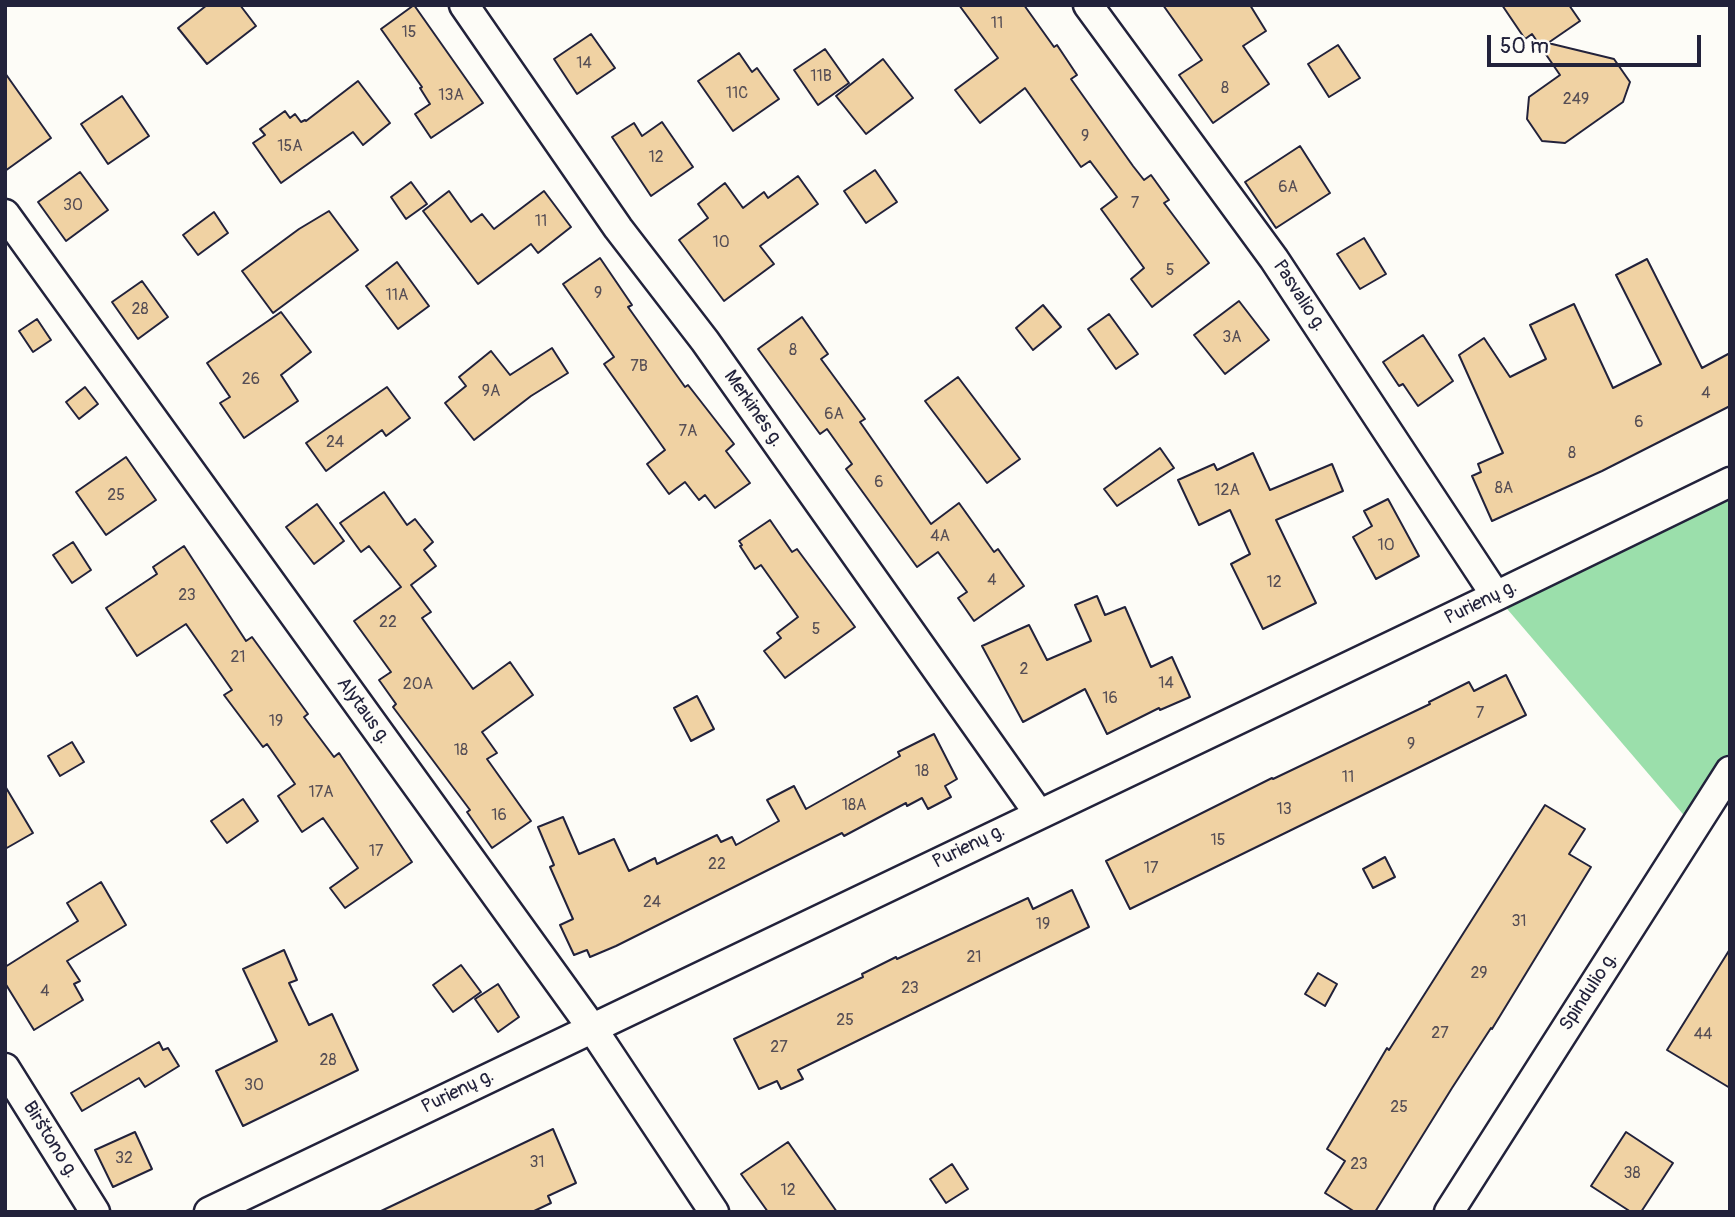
<!DOCTYPE html>
<meta charset="utf-8">
<style>
body{margin:0}
#map{position:relative;width:1735px;height:1217px;overflow:hidden;background:#fdfcf7;font-family:Pangolin,sans-serif}
canvas{display:block}
.frame{position:absolute;inset:0;border:7px solid #22223b;pointer-events:none}
.scale{position:absolute;left:1487px;top:35px;width:214px;height:32px;box-sizing:border-box;border:4px solid #22223b;border-top:0;padding-left:9px;font-size:21px;line-height:24px;white-space:nowrap;color:#22223b;-webkit-text-stroke:5px #fdfcf7;paint-order:stroke}
</style>
<div id="map">
<canvas width="1735" height="1217"></canvas>
<div class="frame"></div>
<div class="scale">50 m</div>
</div>
<script>
const ctx = document.querySelector('canvas').getContext('2d');
ctx.lineJoin = 'round';
function fill(path, color) { ctx.fillStyle = color; ctx.fill(path, 'evenodd'); }
function stroke(path, color, width, dash) { ctx.strokeStyle = color; ctx.lineWidth = width; ctx.lineCap = dash ? 'butt' : 'round'; ctx.setLineDash(dash || []); ctx.stroke(path); }
function drawText(font, color, halo, rows, align = 'center') {
  ctx.font = font + ' Pangolin,sans-serif'; ctx.lineWidth = 6; ctx.setLineDash([]); ctx.textBaseline = 'middle'; ctx.strokeStyle = halo; ctx.fillStyle = color; for (const [text, x, y, turn = 0] of rows) {
    ctx.save(); ctx.translate(x, y); ctx.rotate((+turn || 0) * Math.PI / 180); ctx.textAlign = isNaN(turn) ? turn : align; if (halo) ctx.strokeText(text, 0, 0); ctx.fillText(text, 0, 0); ctx.restore();
  }
}
const green = new Path2D(`
 M 1730,483 L 1730,771 L 1694,827 L 1496,596 Z`);
const building = new Path2D(`
 M 207,5 L 240,5 L 256,26 L 207,64 L 178,28 Z
 M 414,5 L 483,103 L 431,138 L 415,114 L 430,104 L 420,88 L 422,87 L 381,29 Z
 M 959,5 L 1024,5 L 1054,47 L 1057,45 L 1077,75 L 1071,79 L 1133,166 L 1144,180 L 1151,175 L 1169,200 L 1164,203 L 1209,263 L 1152,307 L 1131,279 L 1144,268 L 1101,209 L 1117,197 L 1090,161 L 1081,167 L 1025,88 L 980,123 L 955,90 L 998,58 Z
 M 1163,5 L 1250,5 L 1266,31 L 1243,46 L 1269,84 L 1213,123 L 1179,75 L 1202,60 Z
 M 1502,5 L 1569,5 L 1580,21 L 1548,43 L 1614,59 L 1630,82 L 1623,102 L 1565,143 L 1542,141 L 1527,119 L 1529,97 L 1560,75 L 1532,34 L 1525,39 Z
 M 591,34 L 615,68 L 577,94 L 554,59 Z
 M 1338,45 L 1360,78 L 1329,97 L 1308,64 Z
 M 825,49 L 849,83 L 818,105 L 794,70 Z
 M 739,53 L 752,72 L 757,68 L 779,99 L 733,131 L 698,81 Z
 M 883,59 L 913,98 L 866,134 L 836,96 Z
 M 5,73 L 51,138 L 5,171 Z
 M 358,81 L 390,123 L 363,145 L 353,132 L 281,183 L 253,143 L 265,135 L 260,129 L 285,111 L 290,118 L 295,114 L 301,122 L 305,120 L 306,121 Z
 M 122,96 L 149,136 L 108,164 L 81,124 Z
 M 662,122 L 693,167 L 651,196 L 612,137 L 634,123 L 642,136 Z
 M 1300,146 L 1330,193 L 1276,228 L 1245,182 Z
 M 875,170 L 897,202 L 866,223 L 844,191 Z
 M 80,172 L 108,210 L 66,241 L 38,202 Z
 M 798,176 L 818,204 L 760,246 L 774,264 L 724,301 L 679,240 L 708,218 L 698,204 L 725,183 L 743,208 L 764,192 L 768,198 Z
 M 411,182 L 427,204 L 406,219 L 391,197 Z
 M 449,191 L 471,222 L 482,214 L 494,229 L 544,191 L 571,227 L 538,253 L 531,244 L 478,284 L 423,211 Z
 M 329,211 L 358,250 L 273,313 L 242,271 L 299,229 Z
 M 214,212 L 228,233 L 198,255 L 183,235 Z
 M 1364,238 L 1386,274 L 1360,289 L 1337,254 Z
 M 600,258 L 632,305 L 628,307 L 685,387 L 688,385 L 734,444 L 726,451 L 750,483 L 715,508 L 705,495 L 699,500 L 685,482 L 669,494 L 647,464 L 665,450 L 604,364 L 614,357 L 563,284 Z
 M 1647,259 L 1702,368 L 1730,353 L 1730,406 L 1602,471 L 1492,521 L 1472,476 L 1481,472 L 1478,464 L 1503,453 L 1459,355 L 1484,338 L 1510,377 L 1546,359 L 1530,325 L 1574,304 L 1613,388 L 1661,364 L 1616,275 Z
 M 397,262 L 429,306 L 398,329 L 366,286 Z
 M 142,281 L 168,317 L 138,339 L 112,302 Z
 M 1239,301 L 1269,340 L 1225,374 L 1194,335 Z
 M 1043,305 L 1061,327 L 1033,350 L 1016,328 Z
 M 281,312 L 311,352 L 281,375 L 298,401 L 244,438 L 220,403 L 230,397 L 207,363 Z
 M 1109,314 L 1138,354 L 1116,369 L 1088,329 Z
 M 802,317 L 828,354 L 821,359 L 865,419 L 860,422 L 931,524 L 959,503 L 994,552 L 998,549 L 1024,586 L 974,621 L 958,598 L 967,592 L 938,552 L 917,567 L 846,469 L 852,464 L 827,429 L 820,434 L 758,349 Z
 M 37,319 L 51,340 L 33,352 L 19,331 Z
 M 1423,335 L 1453,381 L 1418,406 L 1403,384 L 1399,386 L 1383,362 Z
 M 552,348 L 568,373 L 531,396 L 474,440 L 445,403 L 466,386 L 459,377 L 491,351 L 510,375 Z
 M 958,377 L 1020,459 L 987,483 L 925,401 Z
 M 85,387 L 98,404 L 79,419 L 66,402 Z
 M 387,387 L 410,418 L 386,436 L 382,430 L 326,471 L 306,443 Z
 M 1160,448 L 1174,468 L 1117,506 L 1104,489 Z
 M 1253,453 L 1270,490 L 1332,464 L 1343,491 L 1276,520 L 1316,603 L 1263,629 L 1231,564 L 1250,554 L 1230,510 L 1199,525 L 1178,480 L 1214,464 L 1217,470 Z
 M 126,457 L 156,500 L 106,535 L 76,492 Z
 M 384,492 L 407,525 L 415,519 L 433,542 L 424,550 L 436,566 L 411,585 L 431,612 L 422,618 L 473,689 L 510,662 L 533,695 L 482,732 L 497,753 L 487,759 L 531,821 L 492,848 L 467,812 L 470,810 L 393,707 L 396,704 L 379,680 L 391,672 L 354,621 L 401,587 L 369,546 L 361,552 L 340,523 Z
 M 1388,499 L 1419,556 L 1376,579 L 1353,537 L 1372,526 L 1364,511 Z
 M 317,504 L 344,541 L 314,564 L 286,527 Z
 M 770,520 L 792,552 L 797,549 L 855,627 L 785,678 L 764,651 L 781,638 L 777,633 L 798,617 L 761,565 L 755,569 L 740,546 L 742,545 L 739,541 Z
 M 73,542 L 91,570 L 72,583 L 53,555 Z
 M 184,546 L 246,641 L 252,637 L 308,714 L 304,717 L 334,757 L 339,753 L 412,862 L 345,908 L 330,888 L 358,868 L 323,818 L 302,832 L 278,796 L 295,784 L 267,744 L 263,747 L 224,695 L 232,690 L 186,624 L 137,656 L 106,608 L 157,574 L 153,567 Z
 M 1097,596 L 1105,615 L 1125,607 L 1151,667 L 1172,657 L 1190,697 L 1160,710 L 1159,708 L 1107,734 L 1085,689 L 1023,722 L 982,646 L 1029,625 L 1047,660 L 1091,641 L 1075,605 Z
 M 1506,675 L 1526,715 L 1130,909 L 1106,861 L 1272,778 L 1273,779 L 1430,704 L 1429,702 L 1469,682 L 1474,691 Z
 M 697,696 L 714,729 L 691,741 L 674,708 Z
 M 934,734 L 957,779 L 945,786 L 951,797 L 928,809 L 922,798 L 907,806 L 906,803 L 844,836 L 842,833 L 616,946 L 590,957 L 587,950 L 574,955 L 560,925 L 573,919 L 550,867 L 554,865 L 538,827 L 563,817 L 579,854 L 614,839 L 629,871 L 655,858 L 657,864 L 717,835 L 721,842 L 732,837 L 736,845 L 779,821 L 767,800 L 794,786 L 806,809 L 900,756 L 898,752 Z
 M 72,742 L 84,762 L 60,776 L 48,756 Z
 M 5,786 L 33,833 L 5,849 Z
 M 243,799 L 258,821 L 227,843 L 211,821 Z
 M 1545,805 L 1585,829 L 1569,854 L 1591,867 L 1492,1029 L 1491,1028 L 1452,1088 L 1375,1212 L 1355,1212 L 1325,1193 L 1345,1161 L 1327,1149 L 1387,1048 L 1389,1050 Z
 M 1385,857 L 1395,877 L 1373,888 L 1363,869 Z
 M 101,882 L 126,925 L 67,961 L 80,981 L 74,984 L 83,1000 L 34,1030 L 5,983 L 5,967 L 78,921 L 67,903 Z
 M 1072,890 L 1089,927 L 798,1070 L 803,1079 L 781,1089 L 777,1081 L 759,1089 L 734,1039 L 863,977 L 862,974 L 896,957 L 897,959 L 1028,898 L 1033,909 Z
 M 1730,949 L 1730,1088 L 1667,1050 Z
 M 284,950 L 297,980 L 289,983 L 309,1025 L 332,1014 L 358,1070 L 243,1126 L 216,1071 L 277,1041 L 243,969 Z
 M 461,965 L 481,992 L 453,1012 L 433,985 Z
 M 1318,973 L 1337,984 L 1325,1006 L 1305,994 Z
 M 498,984 L 519,1017 L 498,1032 L 475,999 Z
 M 159,1042 L 163,1050 L 168,1048 L 179,1066 L 145,1087 L 139,1078 L 82,1111 L 71,1093 Z
 M 553,1129 L 576,1183 L 548,1196 L 551,1203 L 532,1212 L 379,1212 Z
 M 135,1132 L 152,1169 L 113,1187 L 95,1150 Z
 M 1626,1132 L 1673,1163 L 1641,1212 L 1631,1212 L 1591,1186 Z
 M 788,1142 L 837,1212 L 768,1212 L 741,1174 Z
 M 952,1164 L 968,1189 L 946,1203 L 930,1179 Z`);
const street = new Path2D(`
 M 464,5 L 618,228 L 705,341 L 1039,814
 M 1088,5 L 1274,259 L 1496,596
 M 5,214 L 592,1028 L 714,1212
 M 5,1068 L 95,1212
 M 209,1212 L 1496,596 L 1730,482
 M 1449,1212 L 1730,771`);
const numberNames = [
 ["11",997,24],
 ["15",409,33],
 ["14",584,64],
 ["11B",821,77],
 ["8",1225,89],
 ["11C",737,94],
 ["13A",451,96],
 ["249",1576,100],
 ["9",1085,137],
 ["15A",290,147],
 ["12",656,158],
 ["6A",1288,188],
 ["7",1135,204],
 ["30",73,206],
 ["11",541,222],
 ["10",721,243],
 ["5",1170,271],
 ["9",598,294],
 ["11A",397,296],
 ["28",140,310],
 ["3A",1232,338],
 ["8",793,351],
 ["7B",639,367],
 ["26",251,380],
 ["9A",491,392],
 ["4",1706,394],
 ["6A",834,415],
 ["6",1639,423],
 ["7A",688,432],
 ["24",335,443],
 ["8",1572,454],
 ["6",879,483],
 ["8A",1504,489],
 ["12A",1227,491],
 ["25",116,496],
 ["4A",940,537],
 ["10",1386,546],
 ["4",992,581],
 ["12",1274,583],
 ["23",187,596],
 ["22",388,623],
 ["5",816,630],
 ["21",238,658],
 ["2",1024,670],
 ["14",1166,684],
 ["20A",418,685],
 ["16",1110,699],
 ["7",1480,714],
 ["19",276,722],
 ["9",1411,745],
 ["18",461,751],
 ["18",922,772],
 ["11",1348,778],
 ["17A",321,793],
 ["18A",854,806],
 ["13",1284,810],
 ["16",499,816],
 ["15",1218,841],
 ["17",376,852],
 ["22",717,865],
 ["17",1151,869],
 ["24",652,903],
 ["31",1519,922],
 ["19",1043,925],
 ["21",974,958],
 ["29",1479,974],
 ["23",910,989],
 ["4",45,992],
 ["25",845,1021],
 ["27",1440,1034],
 ["44",1703,1035],
 ["27",779,1048],
 ["28",328,1061],
 ["30",254,1086],
 ["25",1399,1108],
 ["32",124,1159],
 ["31",537,1163],
 ["23",1359,1165],
 ["38",1632,1174],
 ["12",788,1191]
];
const streetNames = [
 ["Pasvalio g.",1299,296,57],
 ["Merkinės g.",753,409,55],
 ["Purienų g.",1481,603,-26],
 ["Alytaus g.",363,711,54],
 ["Purienų g.",969,847,-26],
 ["Spindulio g.",1589,992,-57],
 ["Purienų g.",458,1092,-26],
 ["Birštono g.",50,1140,58]
];
fill(green, '#9bdfab');
fill(building, '#f0d2a3');
stroke(building, '#22223b', 2);
stroke(street, '#22223b', 33);
stroke(street, '#fdfcf7', 28);
drawText('16px', '#564e55', null, numberNames);
drawText('19px', '#22223b', '#fdfcf7', streetNames);
</script>
